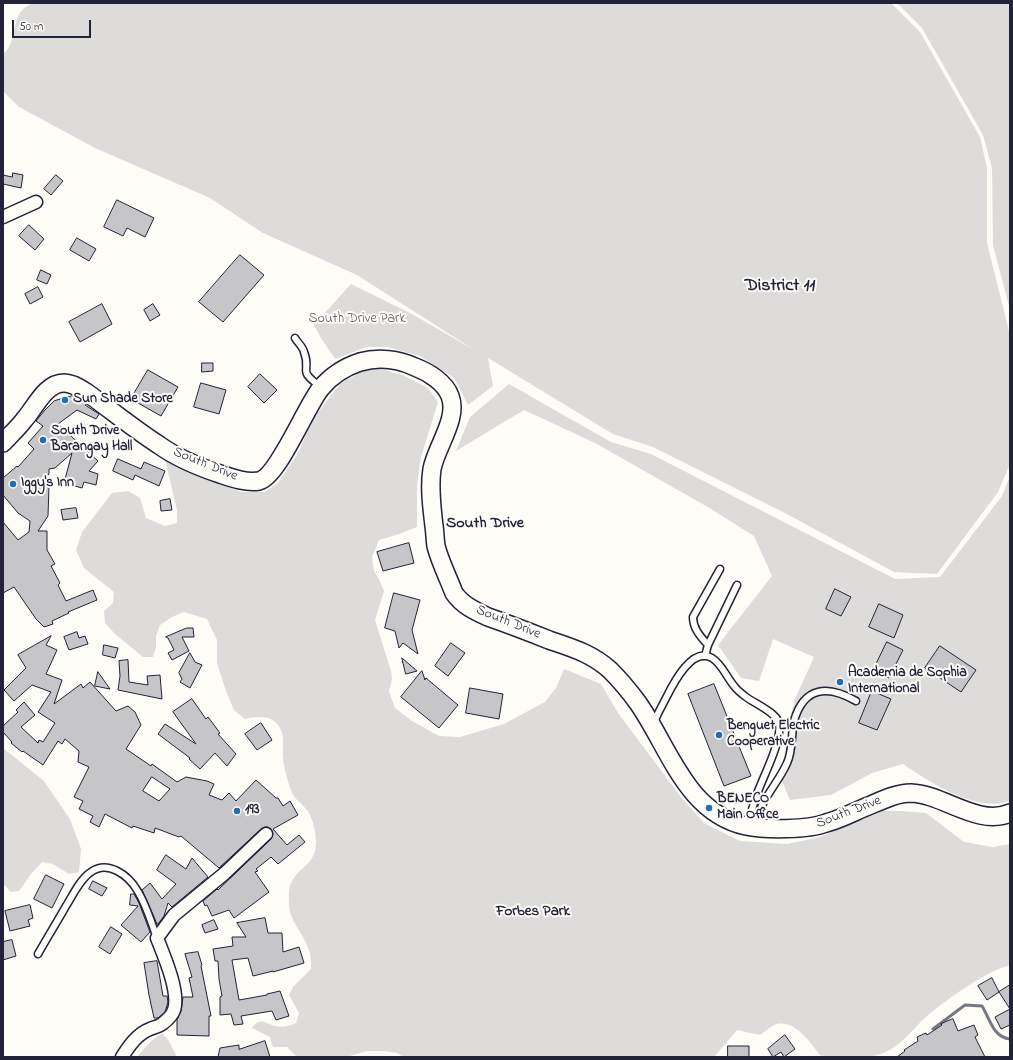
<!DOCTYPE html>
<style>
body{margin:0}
#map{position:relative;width:1013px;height:1060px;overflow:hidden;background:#fdfcf7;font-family:"Indie Flower",sans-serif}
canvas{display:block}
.frame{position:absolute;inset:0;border:4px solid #22223b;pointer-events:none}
.scale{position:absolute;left:12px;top:20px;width:79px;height:18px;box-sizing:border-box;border:2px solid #22223b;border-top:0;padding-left:5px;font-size:12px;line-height:14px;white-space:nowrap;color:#22223b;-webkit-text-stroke:3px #fdfcf7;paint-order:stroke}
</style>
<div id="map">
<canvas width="1013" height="1060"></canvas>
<div class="frame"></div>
<div class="scale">50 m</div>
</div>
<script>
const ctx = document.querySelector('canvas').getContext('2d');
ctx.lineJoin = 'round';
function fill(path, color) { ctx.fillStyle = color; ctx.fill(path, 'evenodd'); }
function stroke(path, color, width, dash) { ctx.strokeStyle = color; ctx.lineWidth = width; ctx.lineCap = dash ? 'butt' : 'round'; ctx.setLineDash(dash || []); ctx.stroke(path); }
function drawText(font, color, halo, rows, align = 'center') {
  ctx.font = font + ' "Indie Flower",sans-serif'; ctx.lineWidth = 4; ctx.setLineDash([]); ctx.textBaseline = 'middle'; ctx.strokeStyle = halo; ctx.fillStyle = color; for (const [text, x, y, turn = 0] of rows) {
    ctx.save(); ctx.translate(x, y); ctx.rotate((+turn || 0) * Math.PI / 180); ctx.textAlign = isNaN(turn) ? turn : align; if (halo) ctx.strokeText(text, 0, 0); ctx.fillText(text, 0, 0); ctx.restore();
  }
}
const green = new Path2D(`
 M 33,3 L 891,3 L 920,32 L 980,137 L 987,168 L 987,243 L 1010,335 L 1010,464 L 998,492 L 937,574 L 894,572 L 783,512 L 653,447 L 613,434 L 488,358 L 493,386 L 468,405 L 454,378 L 420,356 L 387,347 L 367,347 L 335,359 L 321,338 L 314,325 L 351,284 L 412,314 L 476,351 L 357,275 L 263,233 L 210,198 L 95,148 L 19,107 L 3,91 L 3,54 C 5,52 8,49 9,47 C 18,29 11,12 33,3 Z
 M 897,3 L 1010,3 L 1010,310 L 993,245 L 992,168 L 983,135 L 922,28 Z
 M 381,369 L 403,375 L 428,388 L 438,402 L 421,457 L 417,485 L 417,527 L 399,534 L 379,540 L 372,557 L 374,571 L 379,579 L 384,591 L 375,620 L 391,671 L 392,679 L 389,691 L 395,708 L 412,721 L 439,736 L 460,737 L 504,724 L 545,702 L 556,688 L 564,669 L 601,684 L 618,713 L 681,797 L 704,823 L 740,841 L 787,844 L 820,837 L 881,811 L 902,811 L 926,813 L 964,842 L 993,847 L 1010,844 L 1010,965 C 986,971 946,1000 927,1016 C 908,1033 901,1049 874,1056 C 864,1059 838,1057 825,1057 L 820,1055 C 810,1042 793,1017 774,1025 C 769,1028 765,1031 760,1035 L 737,1030 L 714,1057 L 404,1057 L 397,1053 L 384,1051 L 367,1051 L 346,1057 L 297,1057 L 287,1047 L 273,1047 L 270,1037 L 252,1028 L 256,1023 L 262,1021 C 275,1027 282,1029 296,1023 L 299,1013 L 289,995 L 293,987 L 311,969 C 311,962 311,954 308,948 C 303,932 289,921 289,904 C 289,898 288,888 291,883 C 299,866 315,866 316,843 C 316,833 313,816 306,809 C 302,804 295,799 292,793 C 288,782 284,769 283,758 C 282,748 285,737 280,728 C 273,715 258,716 245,719 L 234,710 L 226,691 L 217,663 L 217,640 L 207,619 L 184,612 L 172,617 L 160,625 L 156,636 L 156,647 L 153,657 L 143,657 L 115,634 L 105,623 L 104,611 L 113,603 L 114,592 L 84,568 L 76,550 L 82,532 L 112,493 L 128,491 L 140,498 L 146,518 L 165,526 L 177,523 L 177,510 L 165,459 L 201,477 L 242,492 L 265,492 L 278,483 L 298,453 L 314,417 L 341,383 L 363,371 Z
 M 509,384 L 611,442 L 651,454 L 895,579 L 940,577 L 1002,496 L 1010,476 L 1010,801 C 1005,802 1000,804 995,804 C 961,803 930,782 903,764 L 872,773 L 831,795 L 790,800 L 781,779 L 790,718 L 795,699 L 814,657 L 773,639 L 759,681 L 741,678 L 718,645 L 772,576 L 754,536 L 706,506 L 595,443 L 524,410 L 456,451 L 470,417 Z
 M 3,748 L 44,781 L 70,819 L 81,849 L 79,872 L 69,874 L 53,864 L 42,862 L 31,874 L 19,891 L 11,892 L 3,884 Z
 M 162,1033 L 169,1041 L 177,1057 L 137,1057 L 151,1041 Z`);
const stream = new Path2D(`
 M 933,1029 L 965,1005 L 982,1006 C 990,1019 993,1037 1010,1039`);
const building = new Path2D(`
 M 13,173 L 23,175 L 21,188 L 3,184 L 3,175 L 12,177 Z
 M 56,175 L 63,181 L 51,195 L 44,189 Z
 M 117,200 L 154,218 L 145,237 L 127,228 L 123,236 L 104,227 Z
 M 29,225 L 44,239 L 35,250 L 19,236 Z
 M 77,238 L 96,249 L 89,261 L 70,250 Z
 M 240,255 L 264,275 L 223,322 L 199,302 Z
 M 41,270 L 51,275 L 47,284 L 37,280 Z
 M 38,287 L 43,297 L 30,304 L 25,294 Z
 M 102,304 L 112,324 L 80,342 L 69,322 Z
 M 153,304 L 160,315 L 150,321 L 144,310 Z
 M 202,363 L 213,363 L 213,371 L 202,372 Z
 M 148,370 L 178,387 L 161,416 L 131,399 Z
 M 260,374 L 277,390 L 264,403 L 248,387 Z
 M 201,383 L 226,390 L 219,414 L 194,407 Z
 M 72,396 L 80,400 L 86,404 L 85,405 L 99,414 L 96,419 L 77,410 L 58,424 L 98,461 L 89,471 L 98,474 L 96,485 L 84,482 L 82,488 L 64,483 L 72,453 L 55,468 L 49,469 L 49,474 L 41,482 L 49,486 L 48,516 L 38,531 L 47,531 L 47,550 L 55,564 L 51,566 L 60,583 L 58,585 L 66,601 L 93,590 L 97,600 L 68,612 L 69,613 L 52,621 L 53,624 L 44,627 L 36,619 L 14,587 L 3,593 L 3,522 L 18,540 L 29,532 L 30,521 L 18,513 L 3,495 L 3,478 L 17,466 L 18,467 L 34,449 L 28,443 L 43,426 L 36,421 L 44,411 L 54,401 Z
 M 118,459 L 141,469 L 144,462 L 165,471 L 159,486 L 135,475 L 133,480 L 113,471 Z
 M 170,499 L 172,510 L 161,511 L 160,501 Z
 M 76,508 L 78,518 L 63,520 L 61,510 Z
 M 409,543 L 414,563 L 383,571 L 377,552 Z
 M 835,589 L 851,597 L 841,616 L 826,609 Z
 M 394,593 L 420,600 L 412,630 L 418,654 L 403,643 L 399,648 L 395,631 L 385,628 Z
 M 879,604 L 903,615 L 894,638 L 869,627 Z
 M 187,628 L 193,628 L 194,637 L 182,637 L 189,651 L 172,660 L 168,653 L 174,650 L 168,638 L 166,637 Z
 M 77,632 L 79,638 L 85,636 L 88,644 L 69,650 L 64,637 Z
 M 51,636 L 46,645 L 57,650 L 46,674 L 62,680 L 54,704 L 81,684 L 83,688 L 90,682 L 116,711 L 128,706 L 135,712 L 141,725 L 126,749 L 151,766 L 152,764 L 177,782 L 186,777 L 207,781 L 214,784 L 209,795 L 222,800 L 229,793 L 236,801 L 256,780 L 276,798 L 278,798 L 283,806 L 290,801 L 298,815 L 273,829 L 287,845 L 299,835 L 305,842 L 278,864 L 271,857 L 256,869 L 258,871 L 255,872 L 269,892 L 234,918 L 229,910 L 212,916 L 207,905 L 205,906 L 203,901 L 217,889 L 218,890 L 271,839 L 273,833 L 268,827 L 265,827 L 261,829 L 219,868 L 181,836 L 179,837 L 155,828 L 154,833 L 133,826 L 132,828 L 105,814 L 99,827 L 90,822 L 93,816 L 79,809 L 83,801 L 74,797 L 89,767 L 78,762 L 79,751 L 65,739 L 62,744 L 58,741 L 43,765 L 23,751 L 22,752 L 11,743 L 12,742 L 3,732 L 3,726 L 18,712 L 16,710 L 24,702 L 35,715 L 21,727 L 38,743 L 39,740 L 43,742 L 55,723 L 38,712 L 51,692 L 32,685 L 14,701 L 4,690 L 26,668 L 18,655 ZM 152,777 L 170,789 L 159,801 L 143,791 Z
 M 887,642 L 903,650 L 889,678 L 873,671 Z
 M 451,643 L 465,653 L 448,676 L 435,666 Z
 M 104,645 L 118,648 L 115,658 L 103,655 Z
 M 940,646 L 976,670 L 961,692 L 925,668 Z
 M 190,653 L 195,662 L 202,665 L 190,688 L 180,682 L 182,679 L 179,673 Z
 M 402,658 L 417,671 L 406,674 Z
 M 128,660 L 129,682 L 148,685 L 147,676 L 160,675 L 162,699 L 118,690 L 120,676 L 119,661 Z
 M 422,671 L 425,680 L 426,678 L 458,705 L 439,728 L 401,697 Z
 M 98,672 L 110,689 L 95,686 Z
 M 714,684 L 751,776 L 724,786 L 688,694 Z
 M 470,688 L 503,694 L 499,719 L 466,713 Z
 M 872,691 L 891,699 L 877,730 L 859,723 Z
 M 192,699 L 206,719 L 208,717 L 220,733 L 218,734 L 236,754 L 227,766 L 215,753 L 200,769 L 189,759 L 190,758 L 158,734 L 165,724 L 196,744 L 173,712 Z
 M 261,723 L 272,740 L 257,750 L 245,734 Z
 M 166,855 L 186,869 L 192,858 L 208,877 L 172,907 L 168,903 L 164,916 L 158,924 L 157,924 L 142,890 L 150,883 L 162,899 L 176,884 L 157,870 Z
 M 46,875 L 64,884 L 52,908 L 34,899 Z
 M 93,881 L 107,888 L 102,896 L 89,889 Z
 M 131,894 L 134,894 L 139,903 L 150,932 L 141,942 L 121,925 L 138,906 L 130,905 Z
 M 30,905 L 33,918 L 28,920 L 30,926 L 10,931 L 5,911 Z
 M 265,918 L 268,933 L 282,933 L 283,952 L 299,947 L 304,963 L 273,972 L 273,971 L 253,976 L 248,958 L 232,960 L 239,1000 L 267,995 L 267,994 L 280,991 L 289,1016 L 276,1020 L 272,1011 L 241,1016 L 243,1024 L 234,1025 L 231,1014 L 220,1015 L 220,997 L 222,996 L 219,979 L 218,961 L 215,961 L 213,949 L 233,946 L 232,937 L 246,937 L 237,923 Z
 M 214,920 L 218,929 L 205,933 L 202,925 Z
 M 111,927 L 122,934 L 110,954 L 99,947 Z
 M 12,940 L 16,956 L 3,960 L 3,942 Z
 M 198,952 L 202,965 L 201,966 L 211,1016 L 209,1016 L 209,1036 L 177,1035 L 177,1020 L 181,1011 L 183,997 L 193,997 L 189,978 L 192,977 L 185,954 Z
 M 157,961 L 163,996 L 167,996 L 168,1002 L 165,1012 L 158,1018 L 154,1018 L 149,995 L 144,963 Z
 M 992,978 L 999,992 L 987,1000 L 978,986 Z
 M 1010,985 L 1010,1025 L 1001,1029 L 995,1017 L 1010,1009 L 999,992 Z
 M 953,1019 L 958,1031 L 974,1025 L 978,1035 L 975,1037 L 985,1057 L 897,1057 L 905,1051 L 904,1050 L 918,1041 L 917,1037 L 926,1033 L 927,1035 L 942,1025 L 941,1024 Z
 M 785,1035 L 795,1049 L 784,1057 L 781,1052 L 773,1057 L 768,1049 Z
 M 265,1041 L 270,1057 L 218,1057 L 220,1048 L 239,1045 L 239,1049 Z
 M 728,1046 L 749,1046 L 749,1057 L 728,1057 Z`);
const lane = new Path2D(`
 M 295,338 C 298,343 303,347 304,352 C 312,372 296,369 320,386
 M 708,645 C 701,637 693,629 693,617 L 720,569
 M 705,656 L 708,645 L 737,585
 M 654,723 C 657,714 662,706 666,698 C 673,684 692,646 712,658 C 722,664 727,678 735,687 C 738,691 742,694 746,697 C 754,703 777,713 779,723 C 782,739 767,769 761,784 C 755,797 752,811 747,825
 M 756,826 C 758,802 778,784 787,763 C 793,751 791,734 794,721 C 804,686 828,685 856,701
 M 38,954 C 47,938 57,922 66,906 C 73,895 80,879 91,872 C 108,860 128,875 137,890 C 146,904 151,922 157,938`);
const street = new Path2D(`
 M 3,217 L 36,202
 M 122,1057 C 129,1046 137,1034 150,1029 C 154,1027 158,1027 162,1024 C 166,1021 172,1016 174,1010 C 180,992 164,956 157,938 L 174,915 L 185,906 L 225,873 L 266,834`);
const secondary = new Path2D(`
 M 3,443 C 10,435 18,428 24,420 C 35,408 45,383 64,383 C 72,383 80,388 86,392 C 111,410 134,429 159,445 C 177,458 199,467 220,474 C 232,478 246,483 259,481 C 278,477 306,406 321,388 C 331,376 345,367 360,362 C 378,357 398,359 415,367 C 428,372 445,382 450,396 C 459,418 436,447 432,469 C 429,488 432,508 434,526 C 435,532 435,540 436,546 C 440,562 448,577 454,593 C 462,605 475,611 488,617 C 508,624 529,632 549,640 C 572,648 591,653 610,670 C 620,680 630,692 638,703 C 669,747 686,813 746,826 C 765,830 808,830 826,823 C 838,820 850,814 861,809 C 877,803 894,793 911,793 C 943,794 978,827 1010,813`);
const markers = [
 [65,400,4,"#1f6fb2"],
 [43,440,4,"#1f6fb2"],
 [13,484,4,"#1f6fb2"],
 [840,682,4,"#1f6fb2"],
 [719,735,4,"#1f6fb2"],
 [709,808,4,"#1f6fb2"],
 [237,811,4,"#1f6fb2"]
];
const parkNames = [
 ["South Drive Park",357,320]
];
const poiNames = [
 ["Sun Shade Store",73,400],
 ["South Drive",51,432],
 ["Barangay Hall",51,448],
 ["Iggy's Inn",21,484],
 ["Academia de Sophia",848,674],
 ["International",848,690],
 ["Benguet Electric",727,727],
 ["Cooperative",727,743],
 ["BENECO",717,800],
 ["Main Office",717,816],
 ["193",245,811]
];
const streetNames = [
 ["South Drive",205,465,22],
 ["South Drive",508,623,22],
 ["South Drive",849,813,-21]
];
const neighbourhoodNames = [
 ["Forbes Park",533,913]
];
const quarterNames = [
 ["South Drive",485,524]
];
const districtNames = [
 ["District 11",780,287]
];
fill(green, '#dddcdb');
stroke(stream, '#787885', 3);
fill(building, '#c6c6c8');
stroke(building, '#22223b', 1);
stroke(lane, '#22223b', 9);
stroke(street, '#22223b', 15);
stroke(secondary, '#22223b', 20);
stroke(lane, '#fdfcf7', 6);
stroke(street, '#fdfcf7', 12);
stroke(secondary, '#fdfcf7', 17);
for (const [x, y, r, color] of markers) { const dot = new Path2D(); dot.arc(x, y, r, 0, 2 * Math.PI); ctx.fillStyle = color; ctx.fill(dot); stroke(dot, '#fdfcf7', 1.5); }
drawText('14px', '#5a5a6b', '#fdfcf7', parkNames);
drawText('bold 14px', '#22223b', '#fdfcf7', poiNames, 'left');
drawText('14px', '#22223b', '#fdfcf7', streetNames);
drawText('bold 15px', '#22223b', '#fdfcf7', neighbourhoodNames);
drawText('bold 16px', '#22223b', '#fdfcf7', quarterNames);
drawText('bold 18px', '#22223b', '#fdfcf7', districtNames);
</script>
